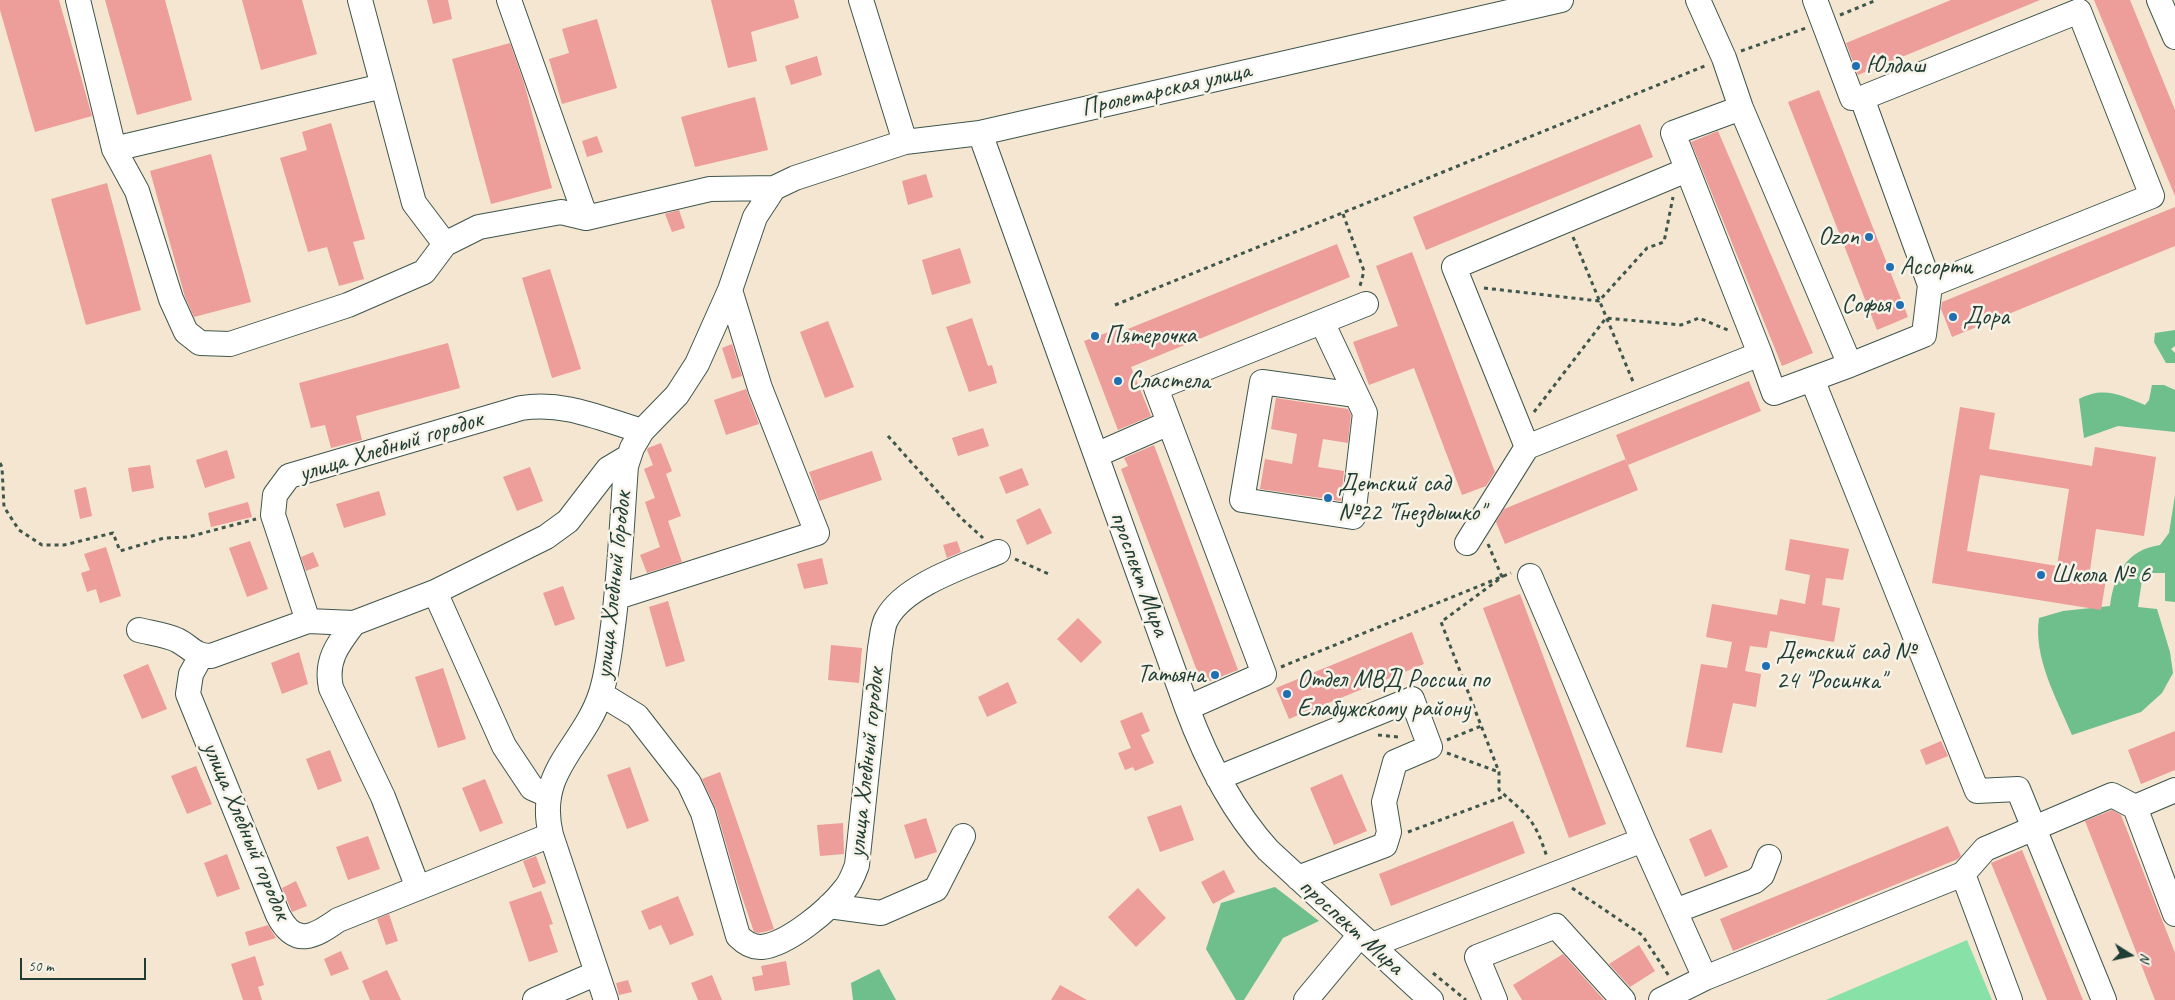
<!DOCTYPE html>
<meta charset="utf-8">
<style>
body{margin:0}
#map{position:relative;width:2175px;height:1000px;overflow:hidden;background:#f4e6d1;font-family:Caveat,sans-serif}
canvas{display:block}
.north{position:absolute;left:2105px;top:930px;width:50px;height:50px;-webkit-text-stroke:4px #f7f3e8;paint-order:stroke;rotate:100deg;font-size:14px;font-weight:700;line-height:20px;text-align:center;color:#1f3d34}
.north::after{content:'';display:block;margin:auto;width:18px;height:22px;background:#1f3d34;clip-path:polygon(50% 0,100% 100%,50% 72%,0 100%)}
.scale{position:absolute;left:20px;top:958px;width:126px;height:22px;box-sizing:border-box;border:2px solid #1f3d34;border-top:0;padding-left:6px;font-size:15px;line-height:18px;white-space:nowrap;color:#1f3d34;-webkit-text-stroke:4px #f7f3e8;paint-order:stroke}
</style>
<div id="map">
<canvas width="2175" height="1000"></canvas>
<div class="north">N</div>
<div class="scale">50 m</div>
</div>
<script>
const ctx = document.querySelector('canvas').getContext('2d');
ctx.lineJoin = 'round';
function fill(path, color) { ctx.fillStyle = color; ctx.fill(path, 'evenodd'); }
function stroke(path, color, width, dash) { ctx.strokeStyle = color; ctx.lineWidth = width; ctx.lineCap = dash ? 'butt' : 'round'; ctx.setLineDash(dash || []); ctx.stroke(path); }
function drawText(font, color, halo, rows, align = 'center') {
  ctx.font = font + ' Caveat,sans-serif'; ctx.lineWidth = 5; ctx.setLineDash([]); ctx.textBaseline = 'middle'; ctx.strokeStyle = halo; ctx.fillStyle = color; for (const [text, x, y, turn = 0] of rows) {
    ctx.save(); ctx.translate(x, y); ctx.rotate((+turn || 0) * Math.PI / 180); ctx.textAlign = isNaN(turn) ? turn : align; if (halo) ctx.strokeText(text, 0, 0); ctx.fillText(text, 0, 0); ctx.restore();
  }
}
const green = new Path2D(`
 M 1967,940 L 1992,1000 L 1826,1000 Z`);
const forest = new Path2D(`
 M 2175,330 L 2175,346 L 2171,349 L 2175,353 L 2175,363 L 2166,363 L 2154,342 L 2155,333 Z
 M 2152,385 L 2164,385 L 2175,390 L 2175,432 L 2118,426 L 2084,438 L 2079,399 C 2104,386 2120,395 2145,405 L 2149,400 Z
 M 2175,495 L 2175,602 L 2165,601 L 2165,573 L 2143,573 L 2138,607 L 2157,609 L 2170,652 L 2173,673 L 2162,693 L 2141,712 L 2072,735 C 2057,699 2033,658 2039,618 L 2063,611 L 2110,606 C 2114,575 2126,550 2160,545 L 2169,533 Z
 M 1275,887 L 1319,921 L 1283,938 L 1244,1000 L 1236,1000 L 1206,949 L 1221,903 Z
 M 879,969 L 896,1000 L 853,1000 L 851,983 Z`);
const building = new Path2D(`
 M 0,0 L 59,0 L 92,116 L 35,132 L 0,10 Z
 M 105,0 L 165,0 L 192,100 L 137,115 Z
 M 242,0 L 302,0 L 317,54 L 261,70 Z
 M 427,0 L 448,0 L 452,19 L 433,24 Z
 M 711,0 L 794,0 L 799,18 L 751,32 L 757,61 L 728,68 Z
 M 1951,0 L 2040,0 L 1858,75 L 1846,43 Z
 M 2094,0 L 2130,0 L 2175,110 L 2175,196 Z
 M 597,19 L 617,88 L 562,104 L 549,59 L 569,53 L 562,29 Z
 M 510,43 L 524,83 L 552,188 L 491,204 L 452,59 Z
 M 817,56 L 822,75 L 791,85 L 785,66 Z
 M 1819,90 L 1908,317 L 1877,330 L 1788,102 Z
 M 755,97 L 768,150 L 695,167 L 681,117 Z
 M 331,123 L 365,239 L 353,242 L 364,279 L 339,286 L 327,247 L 308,252 L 280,158 L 307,150 L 302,132 Z
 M 1640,124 L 1653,157 L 1426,250 L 1413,217 Z
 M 1718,131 L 1813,353 L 1782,366 L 1691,142 Z
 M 597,136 L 603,152 L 587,157 L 582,141 Z
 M 211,154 L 251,302 L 194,317 L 185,297 L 150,171 Z
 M 926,174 L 933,197 L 908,205 L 902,181 Z
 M 107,183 L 141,310 L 86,325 L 51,199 Z
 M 2175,207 L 2175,246 L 1952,337 L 1941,309 L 1942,302 Z
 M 679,210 L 685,228 L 672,232 L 665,214 Z
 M 1337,244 L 1350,277 L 1131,367 L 1151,416 L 1118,430 L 1084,341 L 1117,329 L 1118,333 Z
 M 960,248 L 971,283 L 932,295 L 922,260 Z
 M 1412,252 L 1495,472 L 1486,486 L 1462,495 L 1414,368 L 1369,385 L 1353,342 L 1398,326 L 1376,266 Z
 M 550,269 L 581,369 L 552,378 L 522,278 Z
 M 972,318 L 988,366 L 992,365 L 997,383 L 969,392 L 946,327 Z
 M 828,321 L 854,387 L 825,398 L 800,332 Z
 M 448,343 L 460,388 L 356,416 L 362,440 L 331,448 L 325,425 L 311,428 L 299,383 Z
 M 732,344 L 742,376 L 732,379 L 722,348 Z
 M 1749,381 L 1761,411 L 1628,465 L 1638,490 L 1505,544 L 1496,522 L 1504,509 L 1626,459 L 1627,463 L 1616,435 Z
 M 746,389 L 759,424 L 726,435 L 714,400 Z
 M 1276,398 L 1348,409 L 1351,415 L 1348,443 L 1323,439 L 1318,467 L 1344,471 L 1341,501 L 1260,489 L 1265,459 L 1292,464 L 1297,434 L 1271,429 Z
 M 1960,407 L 1995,413 L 1989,449 L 2092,466 L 2095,447 L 2156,457 L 2144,536 L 2096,529 L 2090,570 L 2107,573 L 2101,610 L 1932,583 ZM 1980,475 L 2069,489 L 2057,566 L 1967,551 Z
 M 983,428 L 989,446 L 958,456 L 952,438 Z
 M 661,443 L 672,471 L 666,474 L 681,516 L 668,521 L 682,562 L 647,573 L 640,555 L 660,547 L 645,502 L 655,498 L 644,469 L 653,465 L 647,450 L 648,448 Z
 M 1154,445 L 1238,670 L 1202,684 L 1121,469 L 1128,466 L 1124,458 Z
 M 227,450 L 235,478 L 205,488 L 196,460 Z
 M 872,451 L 882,480 L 819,501 L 809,472 Z
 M 150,465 L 154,488 L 132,492 L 128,468 Z
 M 530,467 L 543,501 L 517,511 L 503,477 Z
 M 1022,468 L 1029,485 L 1006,494 L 999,477 Z
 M 86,487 L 92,516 L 80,519 L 74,490 Z
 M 379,491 L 386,515 L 344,528 L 336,504 Z
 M 248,502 L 252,517 L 211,527 L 208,513 Z
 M 1040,508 L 1052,533 L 1027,545 L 1016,520 Z
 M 1790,539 L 1849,549 L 1843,580 L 1826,578 L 1822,605 L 1840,608 L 1834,642 L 1770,631 L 1767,648 L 1750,646 L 1745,671 L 1761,674 L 1756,707 L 1733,703 L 1722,753 L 1686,747 L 1701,664 L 1727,668 L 1732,642 L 1706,637 L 1712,604 L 1777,615 L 1780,599 L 1805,604 L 1810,575 L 1785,570 Z
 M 250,541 L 268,589 L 247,597 L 229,548 Z
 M 957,541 L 961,552 L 947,558 L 943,545 Z
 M 106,547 L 121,596 L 100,603 L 96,589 L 87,592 L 81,573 L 90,570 L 84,554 Z
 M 313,552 L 319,566 L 306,571 L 301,557 Z
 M 822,558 L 828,584 L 804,589 L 797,564 Z
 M 563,586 L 575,619 L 555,626 L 543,593 Z
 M 1520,594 L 1606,824 L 1569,838 L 1483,608 Z
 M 668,601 L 685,661 L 666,667 L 649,607 Z
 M 1078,618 L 1102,642 L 1081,663 L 1057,639 Z
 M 1412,632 L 1424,664 L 1289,719 L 1276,688 Z
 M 831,645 L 862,648 L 859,683 L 828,680 Z
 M 299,652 L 308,684 L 282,694 L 271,663 Z
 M 148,664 L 167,709 L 142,719 L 123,675 Z
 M 443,668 L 466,739 L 438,748 L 415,677 Z
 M 1008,682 L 1017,703 L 987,717 L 978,697 Z
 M 1142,712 L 1150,731 L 1141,735 L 1154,763 L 1135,771 L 1133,767 L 1125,770 L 1118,753 L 1131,748 L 1120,721 Z
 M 2175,731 L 2175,770 L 2141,784 L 2128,750 Z
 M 1941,741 L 1948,756 L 1926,765 L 1920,750 Z
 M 330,750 L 342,781 L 318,790 L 306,759 Z
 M 196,766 L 212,804 L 187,814 L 171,776 Z
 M 630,767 L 649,821 L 627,829 L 607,775 Z
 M 720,772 L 774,929 L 768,931 L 759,933 L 754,932 L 738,885 L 716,809 L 702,779 Z
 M 1342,774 L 1367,831 L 1334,845 L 1310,788 Z
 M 485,779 L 503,823 L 480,832 L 462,788 Z
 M 1181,805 L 1194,840 L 1160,852 L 1147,817 Z
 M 2112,810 L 2121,815 L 2175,953 L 2175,1000 L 2155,1000 L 2085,821 Z
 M 926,818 L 937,852 L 915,859 L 904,825 Z
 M 1513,821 L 1525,853 L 1391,906 L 1379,874 Z
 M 843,823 L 844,854 L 820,856 L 817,825 Z
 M 1948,826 L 1961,856 L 1958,859 L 1733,951 L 1720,919 Z
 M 1711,829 L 1728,867 L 1705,877 L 1689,839 Z
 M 368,836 L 380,869 L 348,880 L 336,847 Z
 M 2022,850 L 2083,1000 L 2047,1000 L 1991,863 Z
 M 227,854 L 240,889 L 217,897 L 204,863 Z
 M 536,856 L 546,883 L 533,888 L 523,861 Z
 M 1224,870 L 1235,892 L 1213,904 L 1201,882 Z
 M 296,881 L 307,906 L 292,912 L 282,888 Z
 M 1138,888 L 1166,918 L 1136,947 L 1108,917 Z
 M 541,891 L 553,924 L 549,925 L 558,952 L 529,962 L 509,902 Z
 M 678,896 L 694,935 L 670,945 L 661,925 L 649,930 L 641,911 Z
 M 389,914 L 398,941 L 386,945 L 377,919 Z
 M 268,925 L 276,938 L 249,946 L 245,932 Z
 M 1639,945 L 1655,971 L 1630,987 L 1609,964 Z
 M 341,951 L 349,969 L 331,976 L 324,959 Z
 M 1563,954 L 1604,1000 L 1522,1000 L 1513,985 Z
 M 255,956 L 264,985 L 258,987 L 262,1000 L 243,1000 L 231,964 Z
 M 786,961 L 790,985 L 755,991 L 752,977 L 763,975 L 761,966 Z
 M 387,970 L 401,1000 L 370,1000 L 362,981 Z
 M 712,975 L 722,1000 L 698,1000 L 691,983 Z
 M 628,980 L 632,992 L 619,995 L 616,983 Z
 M 1060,985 L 1087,1000 L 1051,1000 Z`);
const path = new Path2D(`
 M 1840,15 L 1877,0
 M 1741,51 L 1806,28
 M 1343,214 L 1364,271 L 1360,286
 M 1573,237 L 1634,384
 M 1484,288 L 1599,301 L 1647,248 L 1664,242 L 1673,197
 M 1115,305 L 1707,65
 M 1534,412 L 1606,318 L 1681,325 L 1699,318 L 1730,331
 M 888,436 L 961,518 L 983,538
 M 0,463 L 2,467 L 4,507 L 19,530 L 42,545 L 64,545 L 113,533 L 120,551 L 164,538 L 188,537 L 256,519
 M 1488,544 L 1502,577 L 1441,622 L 1499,772 L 1499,790 C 1529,817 1534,818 1547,857
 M 1015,559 L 1051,575
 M 1281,667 L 1511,573
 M 1378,735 L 1399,737
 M 1447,740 L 1481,726
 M 1447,753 L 1499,772
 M 1408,832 L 1505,796
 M 1572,888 L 1642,935 L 1669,976
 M 1433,973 L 1466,1000`);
const minor = new Path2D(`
 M 78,0 L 114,149 L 137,191 L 171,299 L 186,332 L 200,343 L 230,344 L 348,305 L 424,272 L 445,244 L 479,227 L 561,212 L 586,218 L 710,189 L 774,188
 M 360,0 L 414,203 L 445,244
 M 509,0 L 586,218
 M 861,0 L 905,142
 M 1698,0 L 1724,58 L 1741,108 L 1850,365 L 1812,379 L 1977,791 L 2018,789 L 2104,1000
 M 1815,0 L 1852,98 L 1862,98
 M 2159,0 L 2175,37
 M 980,133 L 1187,708 C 1206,759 1231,809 1268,850 L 1431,1000
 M 114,149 L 383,86
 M 1687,170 L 1454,267 L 1527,447 L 1760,354 L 1673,133 L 1741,108
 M 1322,322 L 1365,413 L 1353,517 L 1242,500 L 1262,382 L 1356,395
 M 1760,354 L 1774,393 L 1812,379
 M 1850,365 L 1924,335 L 1930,285 L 2152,196 L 2079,11 L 1862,98 L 1930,285
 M 1096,455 L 1169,423
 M 1467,543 L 1527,447
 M 1530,576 L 1643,840
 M 435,592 L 504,746 L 532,788 L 548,795
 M 617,597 L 817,533 L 760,388 L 730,290
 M 308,621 L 273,515 L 275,495 L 289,476 L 521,408 C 565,401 601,419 642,431
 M 354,623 C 338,644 325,660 331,688 L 383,797 L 418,888
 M 139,630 C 151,633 166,635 177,640 C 191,647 194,656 211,656 L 308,621 L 354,623 L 435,592 L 546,537 L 568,521 L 608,469 L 628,457
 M 201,656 L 191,674 L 188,694 L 278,915 C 295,948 314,937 338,920 L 551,835
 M 601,694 L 637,716 L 689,783 L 703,813 L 738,936 C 745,943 752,948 762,947 C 788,944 829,910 845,889 C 851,882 854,873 857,865 L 880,648 C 882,639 882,626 887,618 C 905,585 965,566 998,552
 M 1187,708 L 1264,674 L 1156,388 L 1366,304
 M 1218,778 L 1412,699 L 1430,747 L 1395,762 L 1384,802 L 1389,832 L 1385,845 L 1298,878
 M 2175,790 L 2135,807 L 2175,914
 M 1963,874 L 1985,849 L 2112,795 L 2135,807
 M 829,906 L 881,913 L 936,889 L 963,836
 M 1675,911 L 1755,881 L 1762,875 L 1769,857
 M 1372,945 L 1643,840 L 1705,978 L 1661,1000
 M 1705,978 L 1963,874 L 2010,1000
 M 535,1000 L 597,973
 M 606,1000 L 551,835 C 535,770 584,747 601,693 C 608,671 610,648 613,626 C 620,573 622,519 626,466 L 632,448 L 642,431 L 677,395 L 697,364 L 730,290 L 755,217 L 774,188 L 795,178 L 905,142 L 980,133 L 1561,0
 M 1306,1000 L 1360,935
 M 1495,1000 L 1477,957 L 1556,926 L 1623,1000`);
const markers = [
 [1856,66,5,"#1f6fb2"],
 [1869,237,5,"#1f6fb2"],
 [1890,267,5,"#1f6fb2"],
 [1900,305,5,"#1f6fb2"],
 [1953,317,5,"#1f6fb2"],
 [1095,336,5,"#1f6fb2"],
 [1118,381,5,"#1f6fb2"],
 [1328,498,5,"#1f6fb2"],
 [2041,575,5,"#1f6fb2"],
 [1766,666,5,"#1f6fb2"],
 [1215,675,5,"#1f6fb2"],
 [1287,694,5,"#1f6fb2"]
];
const poiNames = [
 ["Юлдаш",1866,66],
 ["Ozon",1859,237,"right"],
 ["Ассорти",1900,267],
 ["Софья",1890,305,"right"],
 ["Дора",1963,317],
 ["Пятерочка",1105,336],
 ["Сластела",1128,381],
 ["Детский сад",1338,484],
 ["№22 \"Гнездышко\"",1338,513],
 ["Школа № 6",2051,575],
 ["Детский сад №",1776,652],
 ["24 \"Росинка\"",1776,681],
 ["Татьяна",1205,675,"right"],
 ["Отдел МВД России по",1297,680],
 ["Елабужскому району",1297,709]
];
const streetNames = [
 ["Пролетарская улица",1166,90,-13],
 ["улица Хлебный городок",391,447,-17],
 ["проспект Мира",1139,574,70],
 ["улица Хлебный Городок",614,585,-84],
 ["улица Хлебный городок",867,763,-84],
 ["улица Хлебный городок",246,831,67],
 ["проспект Мира",1351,927,42]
];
fill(green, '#88e1a7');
fill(forest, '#6ebf8c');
fill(building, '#ed9d9a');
stroke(minor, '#3f564c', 26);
stroke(path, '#3f564c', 3, [4, 4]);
stroke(minor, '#fff', 24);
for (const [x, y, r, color] of markers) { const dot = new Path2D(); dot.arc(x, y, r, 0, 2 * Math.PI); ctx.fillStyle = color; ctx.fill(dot); stroke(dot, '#f7f3e8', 2); }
drawText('25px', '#1f3d34', '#f7f3e8', poiNames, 'left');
drawText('25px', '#1f3d34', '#f7f3e8', streetNames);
</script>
